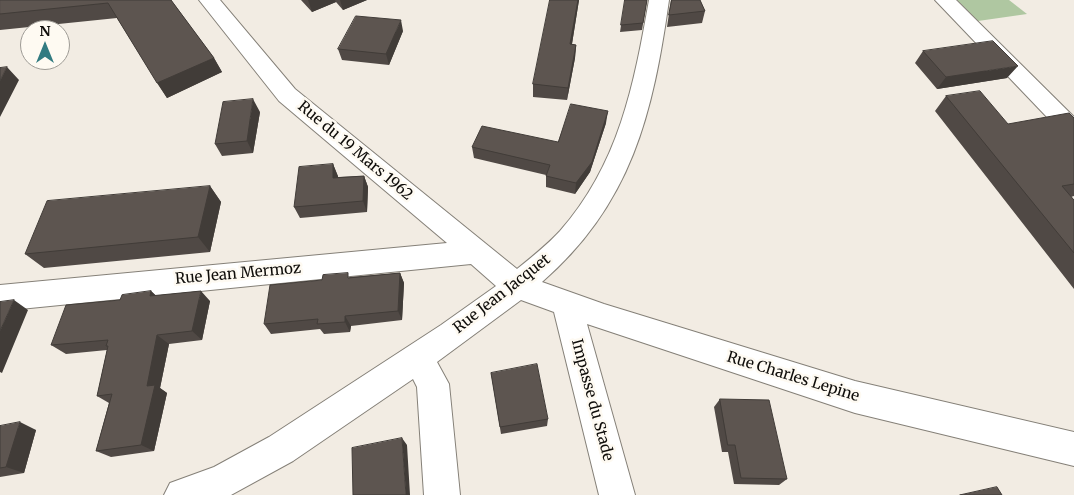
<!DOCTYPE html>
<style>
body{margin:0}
#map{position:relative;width:1074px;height:495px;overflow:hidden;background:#f2ece3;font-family:Merriweather,serif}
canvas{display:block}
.north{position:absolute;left:20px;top:20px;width:50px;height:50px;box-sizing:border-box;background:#fefaf2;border:1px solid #9e9b95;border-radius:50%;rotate:0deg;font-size:14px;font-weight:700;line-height:20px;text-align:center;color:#0f0d0a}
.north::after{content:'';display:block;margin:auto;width:18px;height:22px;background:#327b81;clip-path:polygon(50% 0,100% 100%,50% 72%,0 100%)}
</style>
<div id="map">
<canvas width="1074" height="495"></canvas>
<div class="north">N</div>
</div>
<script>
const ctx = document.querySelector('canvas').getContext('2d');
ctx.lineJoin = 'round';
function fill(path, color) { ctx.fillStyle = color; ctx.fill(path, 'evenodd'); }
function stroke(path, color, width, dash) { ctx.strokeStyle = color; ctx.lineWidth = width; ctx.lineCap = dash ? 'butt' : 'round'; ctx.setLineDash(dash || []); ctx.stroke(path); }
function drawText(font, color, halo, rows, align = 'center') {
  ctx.font = font + ' Merriweather,serif'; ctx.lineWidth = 5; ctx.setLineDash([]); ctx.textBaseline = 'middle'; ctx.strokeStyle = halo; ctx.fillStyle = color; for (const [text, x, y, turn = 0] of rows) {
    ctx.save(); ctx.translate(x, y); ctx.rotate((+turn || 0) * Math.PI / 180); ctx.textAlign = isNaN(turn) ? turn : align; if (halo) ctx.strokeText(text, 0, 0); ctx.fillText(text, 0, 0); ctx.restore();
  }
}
const green = new Path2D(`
 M 957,0 L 1009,0 L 1027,14 L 978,21 Z`);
const minor = new Path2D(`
 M 199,0 L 220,0 L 295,89 L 517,269 C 532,257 547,245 560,231 C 619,164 634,85 649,0 L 669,0 C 653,113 632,204 542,282 L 604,304 L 855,381 L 1074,432 L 1074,466 L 855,413 L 587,324 L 635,495 L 599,495 L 554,312 L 521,300 L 437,362 L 449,384 L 460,495 L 424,495 L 417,387 L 413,379 L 293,461 L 231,495 L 164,495 L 170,483 L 214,467 L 269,437 L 441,325 L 496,286 L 471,264 L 0,311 L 0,285 L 447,243 L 279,101 Z
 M 935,0 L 956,0 L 1074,117 L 1074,140 L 1066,137 Z`);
const wall = new Path2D(`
 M 0,0 L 171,0 L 214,58 L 222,72 L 167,98 L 117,18 L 0,30 Z
 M 301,0 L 367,0 L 343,10 L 336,2 L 312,12 Z
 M 550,0 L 579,0 L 572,44 L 576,45 L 575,58 L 567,100 L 533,97 L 533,84 Z
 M 625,0 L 647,0 L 642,30 L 620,32 Z
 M 671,0 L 700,0 L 705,11 L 702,23 L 667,27 Z
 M 403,31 L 389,65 L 342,60 L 338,49 Z
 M 923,51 L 1007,78 L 937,89 L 915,63 Z
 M 946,96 L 1008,124 L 1074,118 L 1074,196 L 1071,197 L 1074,200 L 1074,289 L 935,111 Z
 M 260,112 L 253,153 L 222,156 L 215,144 Z
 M 606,123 L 590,172 L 575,194 L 546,187 L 546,175 L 474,158 L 472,147 L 558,142 Z
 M 333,164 L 338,177 L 364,176 L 368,187 L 367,212 L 300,218 L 294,207 Z
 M 210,186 L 221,202 L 210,252 L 44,268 L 25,254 Z
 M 400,273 L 404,283 L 402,320 L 351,326 L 350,332 L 324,334 L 320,329 L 271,334 L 264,324 L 350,277 Z
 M 151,291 L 156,296 L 210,301 L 202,340 L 169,344 L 160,388 L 167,393 L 154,451 L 111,457 L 96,451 L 109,403 L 97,396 L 107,350 L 66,354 L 51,345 Z
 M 491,373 L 548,419 L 547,426 L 501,434 Z
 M 720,399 L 787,479 L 779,485 L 734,484 L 728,452 L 722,452 L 714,407 Z
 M 0,426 L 36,430 L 24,473 L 0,477 Z`);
const shadedWall = new Path2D(`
 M 308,0 L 335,0 L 336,2 L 312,12 Z
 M 340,0 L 367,0 L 343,10 Z
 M 578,0 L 579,0 L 570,56 L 570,44 Z
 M 401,20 L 403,31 L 389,65 L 386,54 Z
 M 576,45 L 575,58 L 567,100 L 568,88 Z
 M 214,58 L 222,72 L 167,98 L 157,83 Z
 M 1018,66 L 1007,78 L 937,89 L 946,77 Z
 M 7,67 L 19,80 L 0,117 L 0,81 Z
 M 253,99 L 260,112 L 253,153 L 247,141 Z
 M 608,111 L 606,123 L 590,172 L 575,194 L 576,183 Z
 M 333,164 L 338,176 L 338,189 L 333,178 Z
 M 364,176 L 368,187 L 367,212 L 363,201 Z
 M 210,186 L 221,202 L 210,252 L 198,237 Z
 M 400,273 L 404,283 L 402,320 L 398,311 Z
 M 151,291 L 162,301 L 150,296 Z
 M 201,291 L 210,301 L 202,340 L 192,331 Z
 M 14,300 L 28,310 L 2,373 L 0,372 L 0,331 Z
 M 345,316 L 351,326 L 350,332 L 345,322 Z
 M 157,335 L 169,344 L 160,388 L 167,393 L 154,451 L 141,445 L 147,386 Z
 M 20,422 L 36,430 L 24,473 L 6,467 Z
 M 402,438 L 407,445 L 410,495 L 406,495 Z`);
const building = new Path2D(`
 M 0,0 L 171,0 L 214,58 L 157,83 L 108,3 L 0,14 Z
 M 550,0 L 578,0 L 570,44 L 576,45 L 568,88 L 533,84 Z
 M 625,0 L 647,0 L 643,23 L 621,25 Z
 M 672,0 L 700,0 L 705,11 L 669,15 Z
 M 356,16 L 401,20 L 386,54 L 338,49 Z
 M 993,41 L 1018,66 L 946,77 L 923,51 Z
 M 7,67 L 0,81 L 0,68 Z
 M 980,91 L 1008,124 L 1069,113 L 1074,118 L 1074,184 L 1062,186 L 1074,200 L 1074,253 L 946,96 Z
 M 253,99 L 247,141 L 215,144 L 223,102 Z
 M 571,104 L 608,111 L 592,162 L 576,183 L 546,176 L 550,165 L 472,147 L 482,126 L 558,142 Z
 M 333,164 L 333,178 L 364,176 L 363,201 L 294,207 L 299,167 Z
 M 210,186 L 198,237 L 25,254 L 47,201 Z
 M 348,273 L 348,278 L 400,273 L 398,311 L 345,316 L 345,322 L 317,324 L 318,319 L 264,324 L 270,285 L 322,280 L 323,275 Z
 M 151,291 L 150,296 L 201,291 L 192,331 L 157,335 L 147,386 L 155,385 L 141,445 L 96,451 L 112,394 L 97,396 L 108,346 L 106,346 L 108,340 L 51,345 L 66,305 L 120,300 L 122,295 Z
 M 14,300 L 0,331 L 0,302 Z
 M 537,364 L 548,419 L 500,427 L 491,373 Z
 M 720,399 L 769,400 L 787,479 L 741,478 L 735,445 L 728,445 Z
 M 20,422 L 6,467 L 0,468 L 0,426 Z
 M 402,438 L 406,495 L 353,495 L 352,448 Z
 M 997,487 L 1002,495 L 960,495 Z`);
const streetNames = [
 ["Rue du 19 Mars 1962",355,151,40],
 ["Rue Jean Mermoz",238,274,-5],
 ["Rue Jean Jacquet",502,294,-38],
 ["Rue Charles Lepine",793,377,17],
 ["Impasse du Stade",592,400,75]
];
fill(green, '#afc7a1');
stroke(minor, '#858078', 2);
fill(minor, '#fff');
fill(wall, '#504945');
fill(shadedWall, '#413c38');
fill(building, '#5d5550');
stroke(building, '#413c38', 1);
drawText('15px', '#0f0d0a', '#fefaf2', streetNames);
</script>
